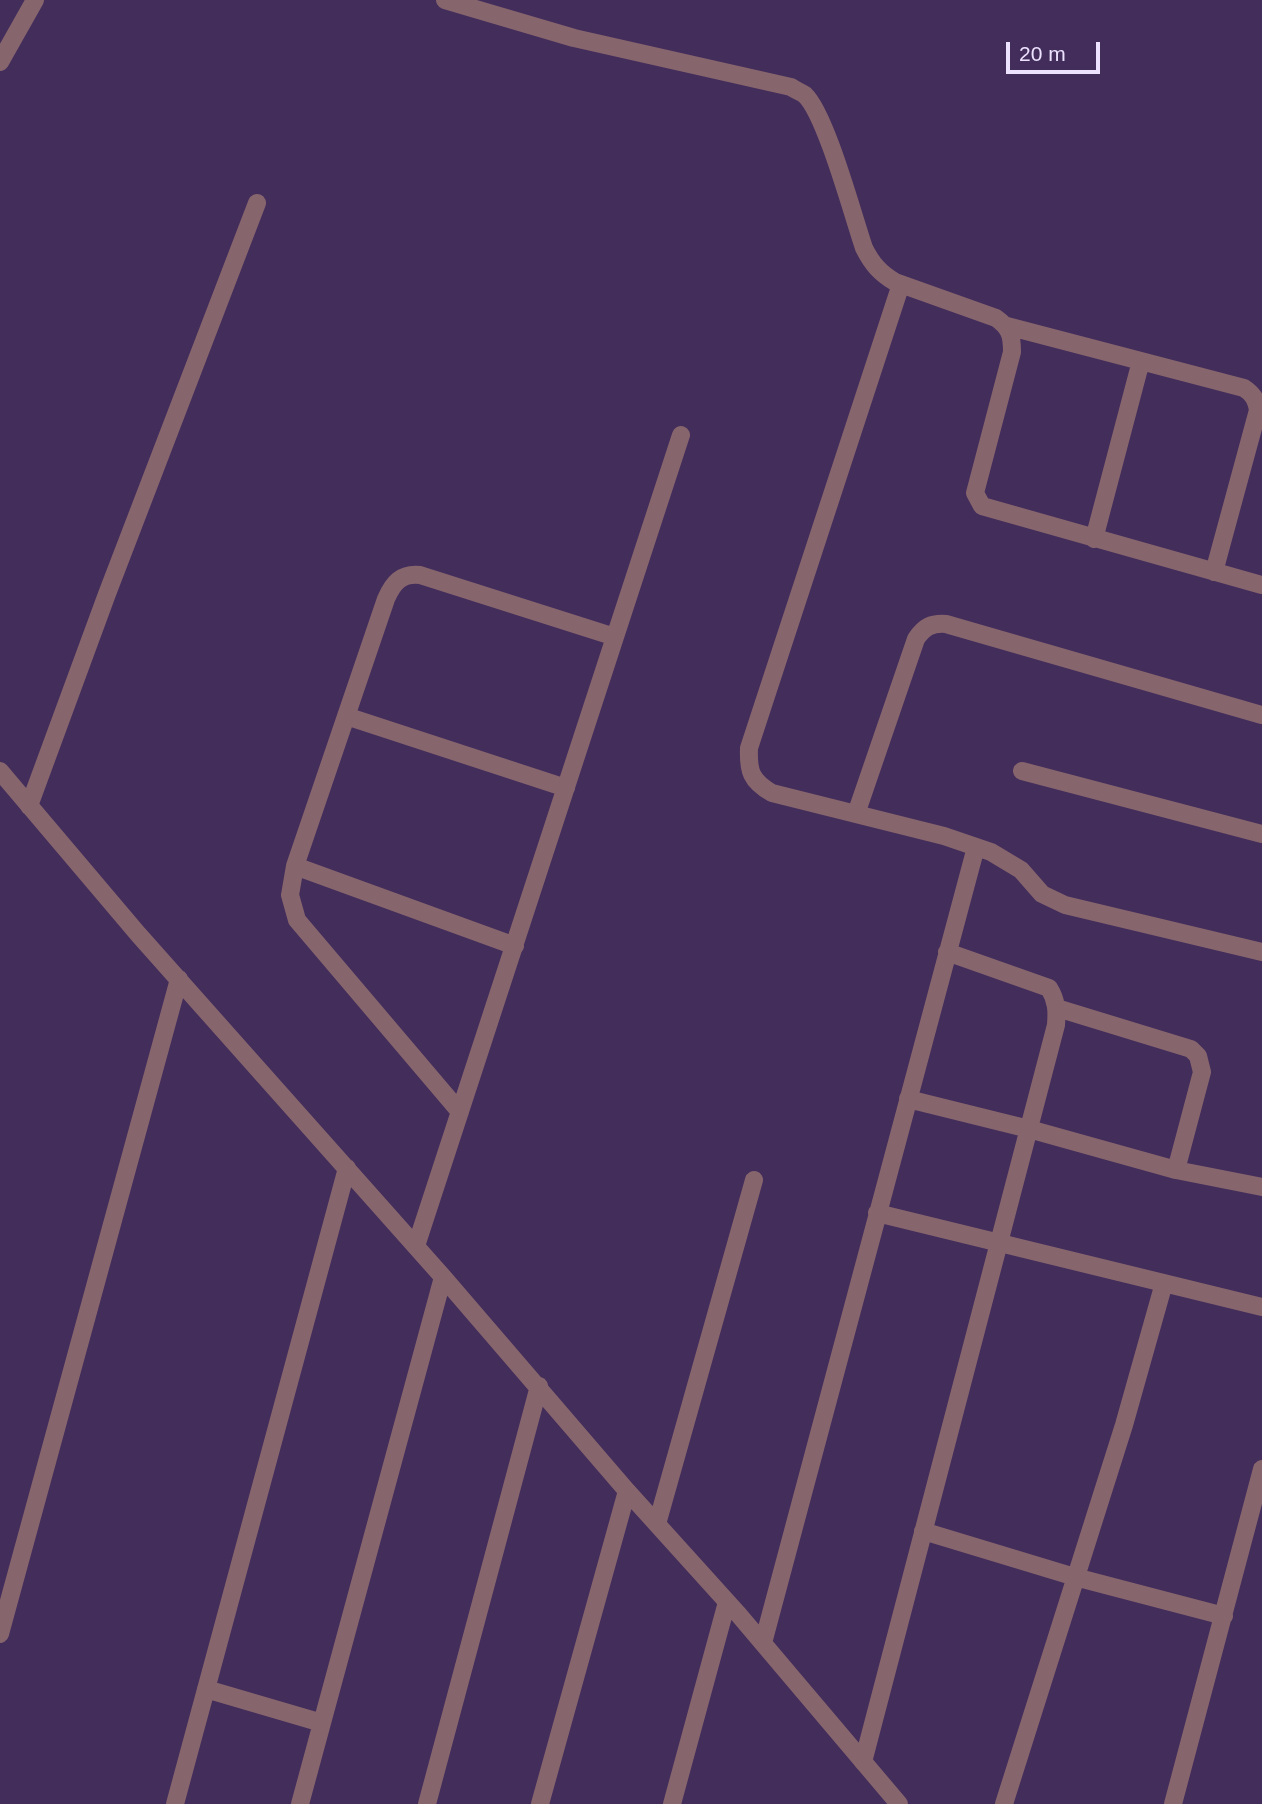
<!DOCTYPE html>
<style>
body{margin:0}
#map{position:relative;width:1262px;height:1804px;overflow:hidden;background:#422d5b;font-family:Arial,sans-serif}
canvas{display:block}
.scale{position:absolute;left:1006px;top:42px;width:94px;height:32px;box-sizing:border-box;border:4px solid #ede2ff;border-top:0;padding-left:9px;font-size:21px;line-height:24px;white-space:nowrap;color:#ede2ff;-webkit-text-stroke:5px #422d5b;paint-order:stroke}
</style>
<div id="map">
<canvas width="1262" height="1804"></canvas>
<div class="scale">20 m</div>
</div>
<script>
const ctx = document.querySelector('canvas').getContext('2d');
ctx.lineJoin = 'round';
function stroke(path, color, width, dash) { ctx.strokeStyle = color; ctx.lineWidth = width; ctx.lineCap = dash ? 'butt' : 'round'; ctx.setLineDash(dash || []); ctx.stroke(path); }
const minor = new Path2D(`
 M 445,0 L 574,38 L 791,87 C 795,90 801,92 805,95 C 826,115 853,216 864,248 C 872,264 880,273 895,282 L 996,318 C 1010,328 1012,335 1012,352 L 975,493 L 982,506 L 1262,585
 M 0,62 L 35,0
 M 901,284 L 749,748 C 748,771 751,781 772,793 L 944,836 L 991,852 L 1021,870 L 1042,894 L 1065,905 L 1262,952
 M 1007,326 L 1244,388 C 1253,394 1256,399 1258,410 L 1214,572
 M 1094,539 L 1141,361
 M 346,716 L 566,788
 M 0,771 L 138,934 L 443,1277 L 627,1491 L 739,1615 L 899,1804
 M 1022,771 L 1262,834
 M 29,806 L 107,594 L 257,203
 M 856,814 L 916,639 C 924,627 931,623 946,624 L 1262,715
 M 295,866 L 515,946
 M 1057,1008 L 1191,1049 L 1198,1056 L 1202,1072 L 1176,1170
 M 908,1099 L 1029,1129 L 1176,1170 L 1262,1187
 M 460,1112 L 297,920 L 290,895 L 295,866 L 386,599 C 393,583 401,573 420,575 L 615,637
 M 877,1213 L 1262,1307
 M 416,1246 L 681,435
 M 657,1524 L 754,1180
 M 923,1531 L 1075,1577 L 1224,1616
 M 0,1634 L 179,979
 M 763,1643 L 976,847
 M 206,1689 L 322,1723
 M 863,1762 L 1056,1025 C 1057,1011 1057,1001 1049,988 L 947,952
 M 175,1804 L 347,1168
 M 300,1804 L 443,1277
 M 427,1804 L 539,1386
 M 540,1804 L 627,1491
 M 672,1804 L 727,1602
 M 1004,1804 L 1124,1425 L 1164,1283
 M 1173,1804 L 1262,1469`);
stroke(minor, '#87656d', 18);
</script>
